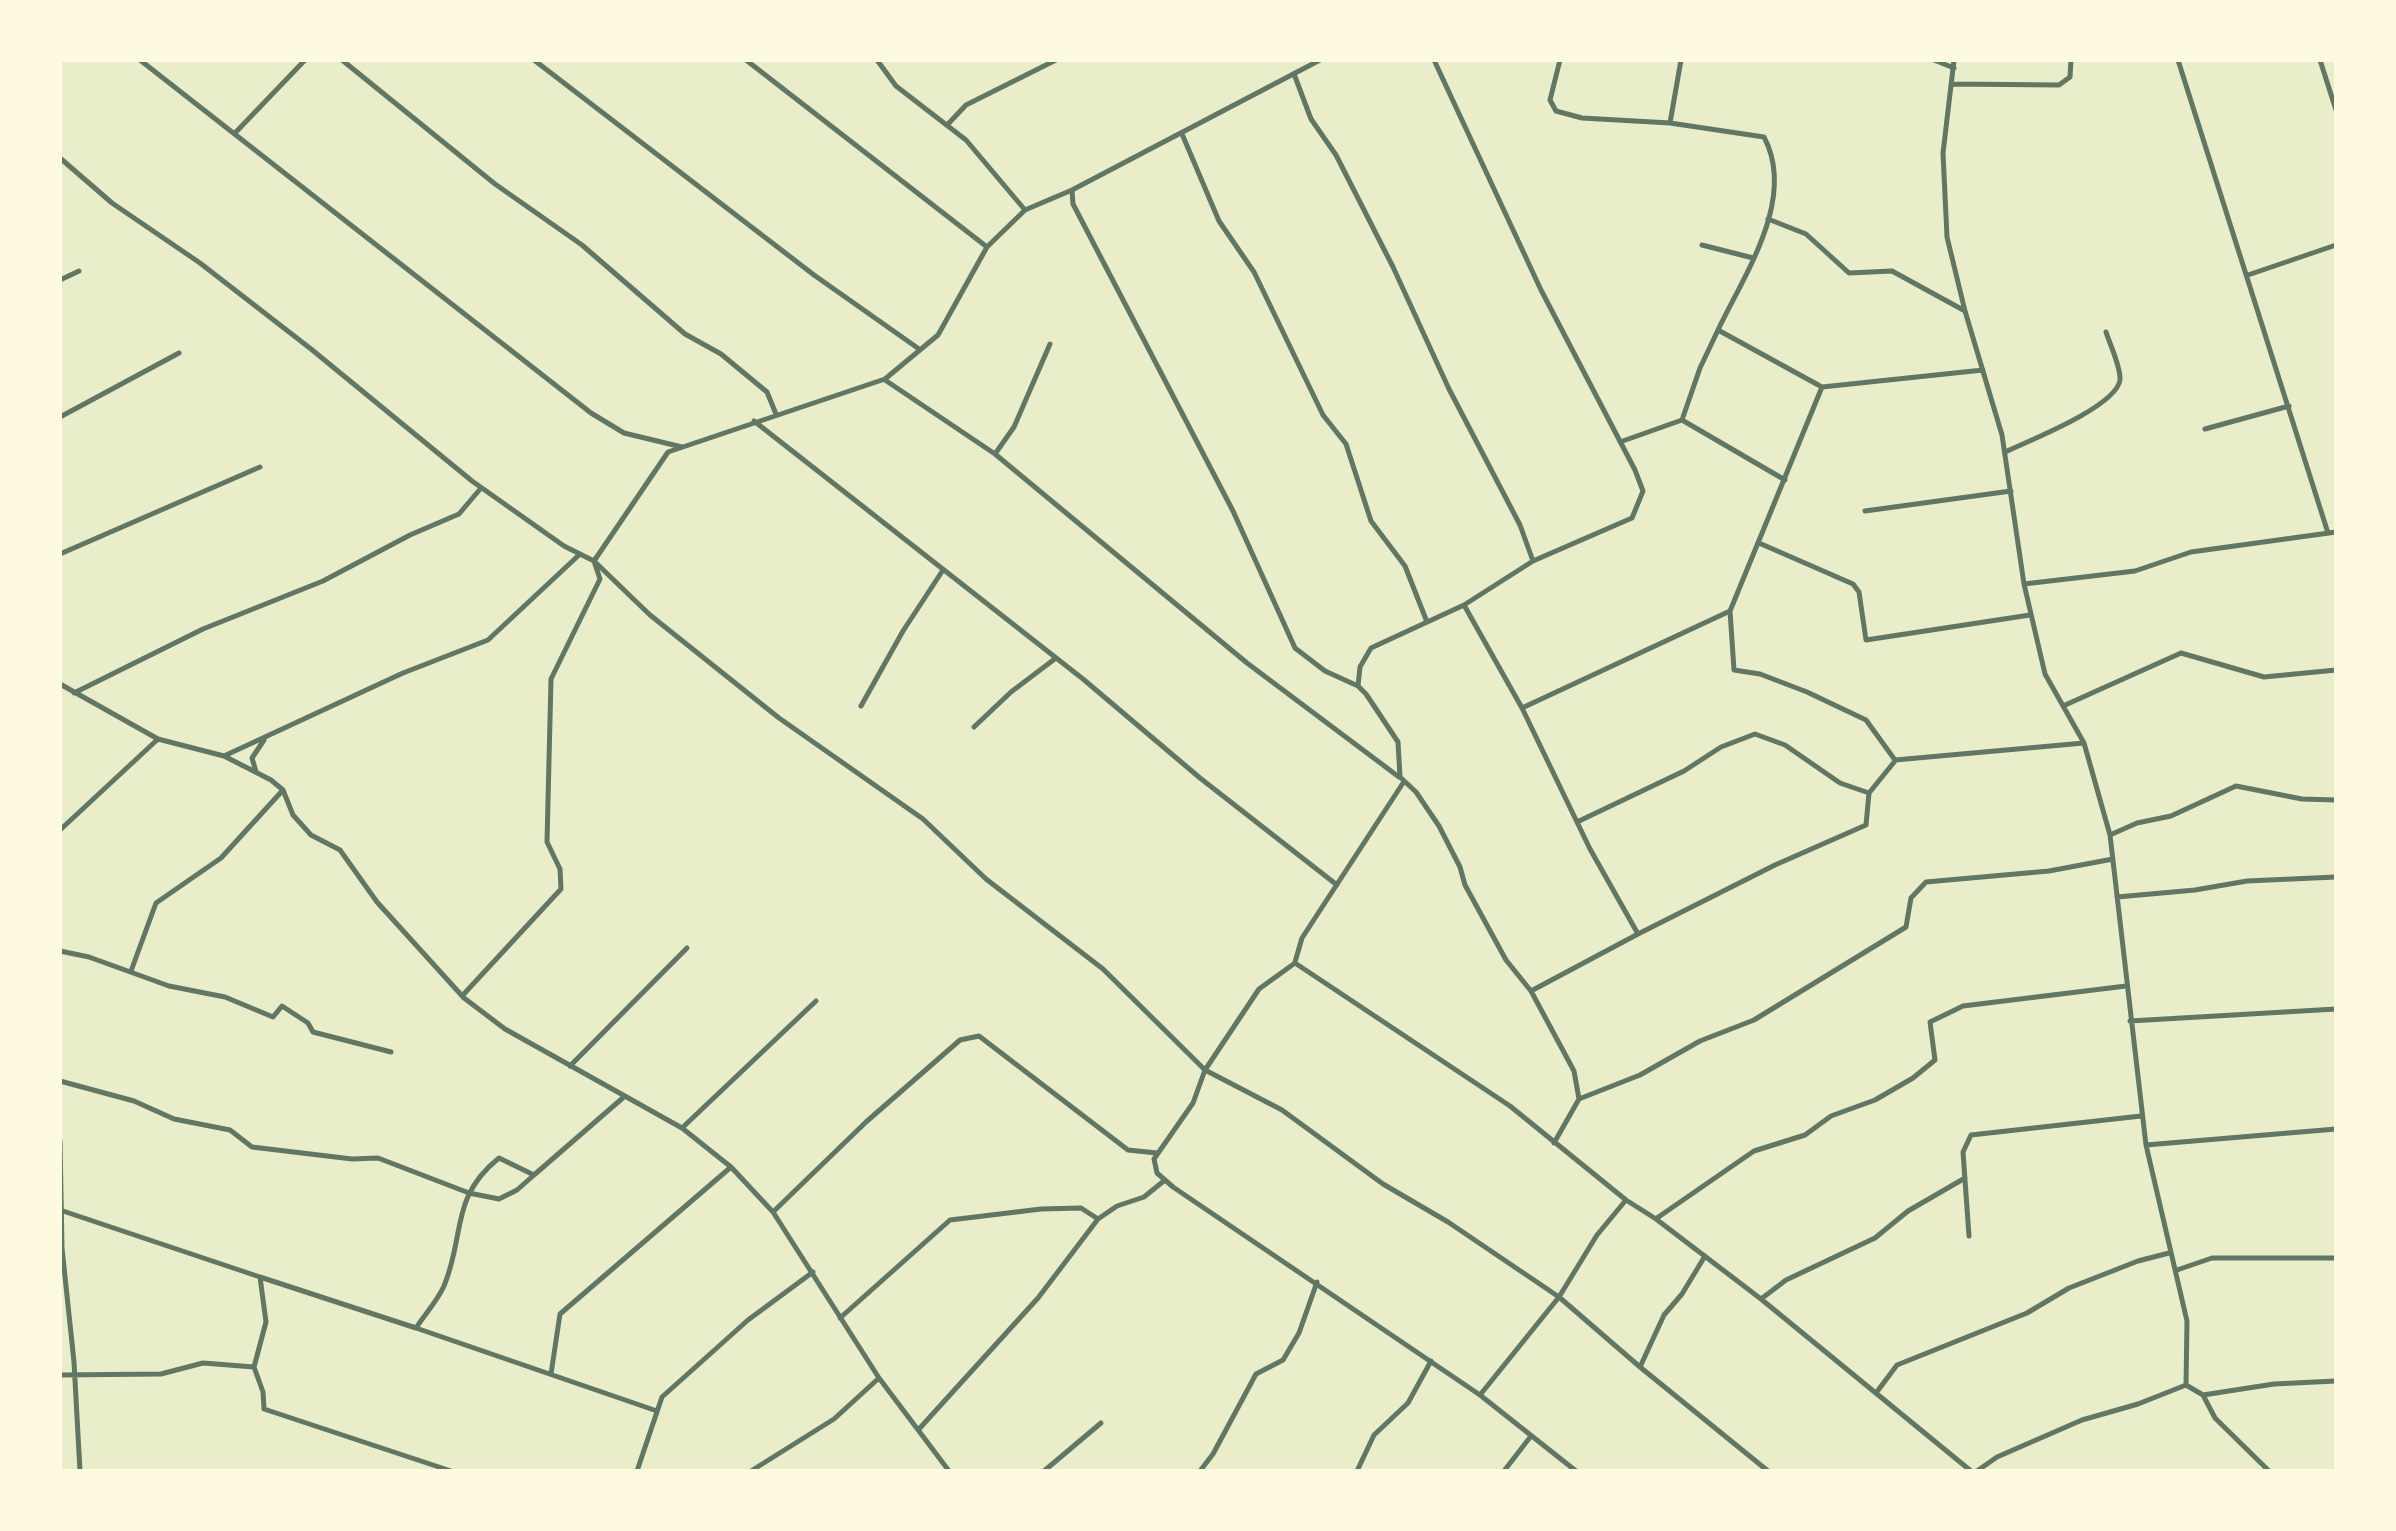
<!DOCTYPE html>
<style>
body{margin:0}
#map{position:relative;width:2396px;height:1531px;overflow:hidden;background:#e9edc9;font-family:Overpass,sans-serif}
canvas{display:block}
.frame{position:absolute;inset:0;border:62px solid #fefae0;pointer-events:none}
</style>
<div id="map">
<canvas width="2396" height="1531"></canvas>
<div class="frame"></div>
</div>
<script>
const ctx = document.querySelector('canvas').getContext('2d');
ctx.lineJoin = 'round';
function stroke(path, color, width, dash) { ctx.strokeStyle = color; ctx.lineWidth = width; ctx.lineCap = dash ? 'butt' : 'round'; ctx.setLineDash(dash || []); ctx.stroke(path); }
const minor = new Path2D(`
 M 140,60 L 591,413 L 624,433 L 682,447
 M 342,60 L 495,184 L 582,245 L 685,334 L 721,354 L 767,392 L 776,414
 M 534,60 L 814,275 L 919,349
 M 746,60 L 987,247
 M 877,60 L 896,86 L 966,140 L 1025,210
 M 1320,60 L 1072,190 L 1073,204 L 1233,511 L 1295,648 L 1325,671 L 1358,686 L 1366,694 L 1398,742 L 1400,777 L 1416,792 L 1439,826 L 1460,867 L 1465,885 L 1506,960 L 1531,991 L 1638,934 L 1590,849 L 1522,708 L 1730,611
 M 1560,60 L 1550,100 L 1556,111 L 1582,118 L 1670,123
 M 1681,60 L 1670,123 L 1764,137 C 1797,199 1744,275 1718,330 L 1822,387 L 1730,611 L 1734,670 L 1760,674 L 1807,692 L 1866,720 L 1895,760 L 2084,743
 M 1934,60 L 1954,68
 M 1954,60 L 1943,153 L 1947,237 L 1965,311 L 2002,435 L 2024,584 L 2045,674 L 2084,743 L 2110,835 L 2146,1145 L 2187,1321 L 2186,1385 L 2203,1395 L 2215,1418 L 2269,1471
 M 2178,60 L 2328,533
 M 2320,60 L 2336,110
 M 1294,74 L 1311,119 L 1336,155 L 1393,267 L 1449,389 L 1520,525 L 1533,561
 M 1952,84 L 2059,85 L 2070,77 L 2071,60
 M 948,124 L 966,105 L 1056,60
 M 235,133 L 305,60
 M 1182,134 L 1219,221 L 1254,272 L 1323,415 L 1346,444 L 1371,521 L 1405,566 L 1427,622
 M 60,158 L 112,203 L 200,263 L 311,349 L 472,481 L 564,546 L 594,561 L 650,615 L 779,718 L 923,819 L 986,879 L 1103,969 L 1205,1070 L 1282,1110 L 1383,1184 L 1448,1222 L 1559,1297 L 1640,1367
 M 1768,219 L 1806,234 L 1849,273 L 1892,271 L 1965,311
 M 1702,245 L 1753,258
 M 2248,275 L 2336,245
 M 60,280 L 79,271
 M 1718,330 L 1700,368 L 1682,420 L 1785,480
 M 885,380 L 995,454 L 1247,663 L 1399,777
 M 1822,387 L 1983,370
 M 60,417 L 179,353
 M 754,421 L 1083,679 L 1200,778 L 1337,885
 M 2205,429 L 2289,406
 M 1620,442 L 1682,420
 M 2005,452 C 2028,441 2116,407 2120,380 C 2121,367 2110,345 2106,332
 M 995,454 L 1014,427 L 1050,344
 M 1865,511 L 2011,491
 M 1759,543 L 1853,584 L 1859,592 L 1866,640 L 2030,615
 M 60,554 L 260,467
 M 2024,584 L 2135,571 L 2191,552 L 2336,532
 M 1464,605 L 1522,708
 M 60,684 L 158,739 L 224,756 L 271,780 L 283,790 L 293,815 L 311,835 L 340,850 L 377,902 L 464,998 L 505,1029 L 682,1128 L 731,1167 L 773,1212 L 879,1378 L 949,1471
 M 1358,686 L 1360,667 L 1371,648 L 1464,605 L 1533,561 L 1632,518 L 1643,491 L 1635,470 L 1541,290 L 1434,60
 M 74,693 L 203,629 L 323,581 L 410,535 L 459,514 L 481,488
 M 861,706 L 903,631 L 943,570
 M 2063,706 L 2181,653 L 2264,677 L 2336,670
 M 974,727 L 1011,692 L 1056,658
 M 224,756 L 403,673 L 488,640 L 580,554
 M 256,772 L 252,758 L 264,740
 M 1577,822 L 1684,771 L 1721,747 L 1755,734 L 1785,745 L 1840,783 L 1869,793
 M 60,830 L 158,739
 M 2110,835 L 2137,823 L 2171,816 L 2236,786 L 2302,799 L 2336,800
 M 2117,897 L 2195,890 L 2247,881 L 2336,877
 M 1638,934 L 1775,865 L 1866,825 L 1869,793 L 1895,761
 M 60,951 L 89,957 L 169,986 L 225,997 L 273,1017 L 282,1006 L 308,1023 L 313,1032 L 391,1052
 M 1295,962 L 1302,938 L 1403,783
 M 1295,963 L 1510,1106 L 1626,1200 L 1656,1219 L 1761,1299 L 1971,1471
 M 1295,963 L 1259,989 L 1205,1070 L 1193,1103 L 1154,1159 L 1157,1173 L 1173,1187 L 1480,1395 L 1576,1471
 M 131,971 L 156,903 L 221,858 L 283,790
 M 1531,991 L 1574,1071 L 1579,1099 L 1554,1143
 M 462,996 L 561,889 L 560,869 L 547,842 L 551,679 L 600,579 L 594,561 L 668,452 L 885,379 L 938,335 L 987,247 L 1025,210 L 1072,190
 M 2130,1021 L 2336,1009
 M 570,1066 L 687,948
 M 60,1081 L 134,1101 L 174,1119 L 230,1130 L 252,1147 L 352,1159 L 378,1158 L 469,1193 L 499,1199 L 517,1190 L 534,1175
 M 1579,1099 L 1640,1075 L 1700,1041 L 1754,1020 L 1906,927 L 1911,898 L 1926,882 L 2049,871 L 2113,859
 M 682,1128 L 816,1001
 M 60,1141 L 62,1248 L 74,1362 L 80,1471
 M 2146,1145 L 2336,1129
 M 63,1211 L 260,1277 L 266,1322 L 254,1367
 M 773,1212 L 866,1122 L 960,1040 L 979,1036 L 1128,1150 L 1157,1153
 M 1657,1218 L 1754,1151 L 1805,1135 L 1831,1116 L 1875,1100 L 1913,1078 L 1935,1060 L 1930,1022 L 1963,1006 L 2126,986
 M 1969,1236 L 1963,1152 L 1971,1135 L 2141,1116
 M 1705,1256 L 1682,1294 L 1664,1315 L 1640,1367 L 1768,1471
 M 2177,1270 L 2212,1258 L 2336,1258
 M 260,1277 L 416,1328 C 425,1314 438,1300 444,1286 C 465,1236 450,1197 499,1158 L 534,1175 L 625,1096
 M 1761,1299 L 1786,1280 L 1875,1238 L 1908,1211 L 1965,1178
 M 840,1318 L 950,1220 L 1041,1209 L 1081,1208 L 1098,1219
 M 416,1328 L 657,1411
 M 551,1374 L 560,1314 L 731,1167
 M 60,1375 L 161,1374 L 203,1363 L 254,1367 L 263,1392 L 264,1409 L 451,1471
 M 1876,1393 L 1897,1365 L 2027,1313 L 2069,1288 L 2138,1261 L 2169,1253
 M 1480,1395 L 1559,1297 L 1597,1235 L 1626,1200
 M 2203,1395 L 2274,1384 L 2336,1381
 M 919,1429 L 1038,1298 L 1098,1219 L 1117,1206 L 1144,1197 L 1165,1180
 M 637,1471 L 662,1397 L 748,1320 L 813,1272
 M 751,1471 L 834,1419 L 879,1378
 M 1044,1471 L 1101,1423
 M 1200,1471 L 1213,1454 L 1256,1374 L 1283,1360 L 1299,1333 L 1317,1282
 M 1357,1471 L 1374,1435 L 1408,1403 L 1431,1361
 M 1504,1471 L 1531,1436
 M 1977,1471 L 1997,1457 L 2082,1420 L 2138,1404 L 2186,1385`);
stroke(minor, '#617663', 5);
</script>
